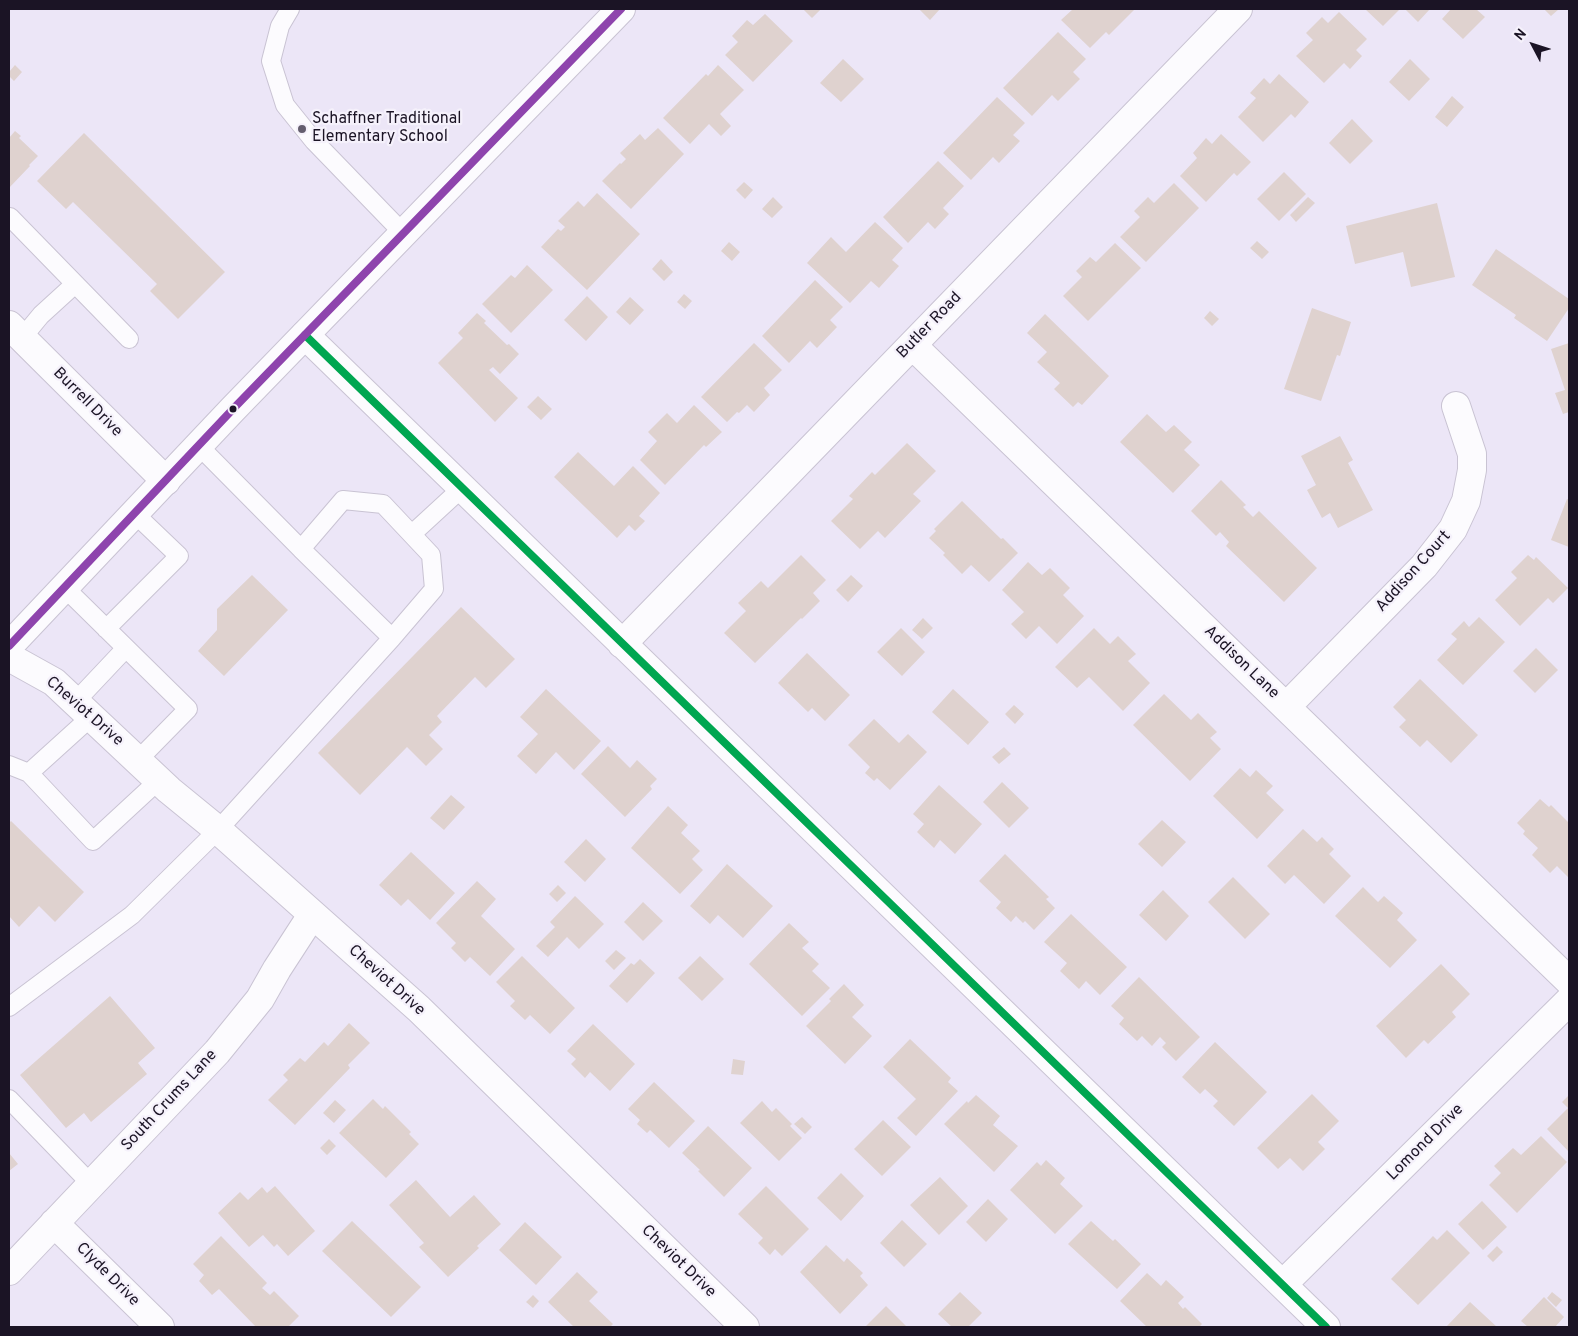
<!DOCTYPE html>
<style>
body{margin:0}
#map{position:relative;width:1578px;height:1336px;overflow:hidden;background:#ece6f7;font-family:Overpass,sans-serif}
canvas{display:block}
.frame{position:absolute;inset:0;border:10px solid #1b1425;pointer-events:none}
.north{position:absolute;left:1508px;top:20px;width:50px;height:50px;-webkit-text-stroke:4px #f5f1fb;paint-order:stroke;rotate:310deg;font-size:14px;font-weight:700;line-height:20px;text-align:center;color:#1b1425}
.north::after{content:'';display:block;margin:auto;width:18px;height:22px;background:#1b1425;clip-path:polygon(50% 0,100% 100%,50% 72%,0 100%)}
</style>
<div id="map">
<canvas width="1578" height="1336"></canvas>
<div class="frame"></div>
<div class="north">N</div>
</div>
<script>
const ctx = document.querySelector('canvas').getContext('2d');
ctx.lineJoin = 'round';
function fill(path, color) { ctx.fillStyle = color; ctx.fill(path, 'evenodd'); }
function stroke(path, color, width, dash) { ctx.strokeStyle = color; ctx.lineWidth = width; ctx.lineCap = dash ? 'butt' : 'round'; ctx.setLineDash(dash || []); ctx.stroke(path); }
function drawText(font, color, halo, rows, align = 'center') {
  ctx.font = font + ' Overpass,sans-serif'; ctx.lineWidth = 4.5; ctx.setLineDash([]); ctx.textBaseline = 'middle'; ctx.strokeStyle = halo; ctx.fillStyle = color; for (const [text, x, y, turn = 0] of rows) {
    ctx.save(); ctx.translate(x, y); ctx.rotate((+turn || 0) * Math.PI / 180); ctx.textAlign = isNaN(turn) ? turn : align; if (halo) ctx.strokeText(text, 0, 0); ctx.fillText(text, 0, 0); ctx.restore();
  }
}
const building = new Path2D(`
 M 803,9 L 821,9 L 812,18 Z
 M 919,9 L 940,9 L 930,20 Z
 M 1073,9 L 1135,9 L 1109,35 L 1106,32 L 1090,48 L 1061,20 Z
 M 1365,9 L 1400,9 L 1383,26 Z
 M 1405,9 L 1430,9 L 1418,22 Z
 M 1451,9 L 1476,9 L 1485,17 L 1463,39 L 1442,19 Z
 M 1544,9 L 1559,9 L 1551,16 Z
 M 1339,12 L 1367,39 L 1356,50 L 1362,56 L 1350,69 L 1344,63 L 1324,83 L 1296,56 L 1313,40 L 1306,33 L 1322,17 L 1328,23 Z
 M 765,14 L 793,41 L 753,82 L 725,55 L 738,42 L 732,36 L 747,20 L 753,25 Z
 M 1058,32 L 1086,59 L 1073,72 L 1080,79 L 1058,101 L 1052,95 L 1032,116 L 1003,88 Z
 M 843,59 L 864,79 L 841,102 L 820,83 Z
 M 1410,59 L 1430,79 L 1409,101 L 1389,82 Z
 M 15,65 L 22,72 L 14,81 L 9,76 L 9,72 Z
 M 718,65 L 744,90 L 720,114 L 731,126 L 721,136 L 709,124 L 690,144 L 663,118 L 706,74 L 708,76 Z
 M 1279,74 L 1309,102 L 1295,118 L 1291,114 L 1263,142 L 1238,117 L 1256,98 L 1250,93 L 1264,78 L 1270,84 Z
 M 1452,96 L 1464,107 L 1447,127 L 1435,117 Z
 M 997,97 L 1025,123 L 1013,135 L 1020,141 L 999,163 L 993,157 L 971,180 L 943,153 Z
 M 1352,119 L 1373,141 L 1350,164 L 1329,143 Z
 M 658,128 L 684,154 L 631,209 L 602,181 L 620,163 L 621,164 L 626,159 L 620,153 L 640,134 L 645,140 Z
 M 15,131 L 21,136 L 19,138 L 38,156 L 29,165 L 30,166 L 9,188 L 9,138 Z
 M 84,133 L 225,272 L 178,319 L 150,291 L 157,284 L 73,202 L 66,209 L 37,181 Z
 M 1221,134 L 1251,162 L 1237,176 L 1234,173 L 1206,202 L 1180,176 L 1197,158 L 1193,153 L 1206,138 L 1212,144 Z
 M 938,161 L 964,186 L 943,208 L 949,214 L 935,229 L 928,222 L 908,243 L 883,217 Z
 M 1284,172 L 1306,194 L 1279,221 L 1257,199 Z
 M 744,182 L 753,190 L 745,199 L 736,190 Z
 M 1174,183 L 1199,208 L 1146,262 L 1120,237 L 1140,217 L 1134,211 L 1148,197 L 1154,203 Z
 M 597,193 L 640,234 L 587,290 L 541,247 L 558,229 L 561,231 L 565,227 L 558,221 L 578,201 L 584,207 Z
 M 773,197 L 783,207 L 772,218 L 762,209 Z
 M 1308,197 L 1315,203 L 1296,222 L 1290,215 Z
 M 1437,203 L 1455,277 L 1411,287 L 1403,252 L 1355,264 L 1346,226 Z
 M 875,222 L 903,248 L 892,260 L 899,266 L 879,288 L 871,281 L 850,303 L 807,263 L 831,237 L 846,252 Z
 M 1257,241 L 1269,252 L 1262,259 L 1250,248 Z
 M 729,242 L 740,252 L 732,261 L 721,251 Z
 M 1115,243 L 1141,268 L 1088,321 L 1063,296 L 1082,277 L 1076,271 L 1090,257 L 1096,262 Z
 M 1496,249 L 1569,299 L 1569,308 L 1547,341 L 1514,318 L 1516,315 L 1472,285 Z
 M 661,259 L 673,272 L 664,281 L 652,269 Z
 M 527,265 L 553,290 L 511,333 L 482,304 L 511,275 L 515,278 Z
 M 815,280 L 843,307 L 830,320 L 837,327 L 817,348 L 810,341 L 789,363 L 762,336 Z
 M 684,294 L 692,301 L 685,309 L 677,302 Z
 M 587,296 L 608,317 L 586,341 L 564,320 Z
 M 630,297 L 644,310 L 630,325 L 616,312 Z
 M 1312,308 L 1351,322 L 1340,356 L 1337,355 L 1321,401 L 1284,389 Z
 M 1210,311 L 1219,319 L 1212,326 L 1204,318 Z
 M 477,313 L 486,321 L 484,323 L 507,345 L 509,344 L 519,354 L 500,374 L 493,367 L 489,370 L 518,398 L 495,422 L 438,363 L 463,338 L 458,333 Z
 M 1045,314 L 1109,376 L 1082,405 L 1078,402 L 1073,407 L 1054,389 L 1060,383 L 1037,362 L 1047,352 L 1027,333 Z
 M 754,343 L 782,370 L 764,388 L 770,395 L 754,412 L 747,405 L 739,413 L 737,412 L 727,422 L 701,397 Z
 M 1569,343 L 1569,412 L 1563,414 L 1555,393 L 1565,390 L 1551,349 Z
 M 538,396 L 552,409 L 541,420 L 527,407 Z
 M 694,405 L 722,432 L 706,447 L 704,445 L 665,485 L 640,460 L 657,441 L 648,432 L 667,413 L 677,423 Z
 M 1147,414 L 1166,432 L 1174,425 L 1192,442 L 1184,450 L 1200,465 L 1173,493 L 1120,442 Z
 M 1340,436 L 1353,460 L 1348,463 L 1373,510 L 1338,528 L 1330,513 L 1322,518 L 1307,490 L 1316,485 L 1301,456 Z
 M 907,443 L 936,471 L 913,494 L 921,501 L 885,538 L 878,531 L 860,549 L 831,521 L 853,499 L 849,496 L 872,472 L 875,475 Z
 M 578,452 L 614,486 L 633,466 L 660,493 L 639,516 L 645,521 L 635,531 L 629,525 L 617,538 L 554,477 Z
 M 1221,480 L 1246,505 L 1243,507 L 1253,517 L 1259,511 L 1317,568 L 1284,602 L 1226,546 L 1229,542 L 1220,532 L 1216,536 L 1191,511 Z
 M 1567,499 L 1569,500 L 1569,547 L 1551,540 Z
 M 962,501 L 1001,539 L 1003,538 L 1018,553 L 989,582 L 971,565 L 962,574 L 943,555 L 945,553 L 929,538 L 936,531 L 934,529 Z
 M 801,555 L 826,580 L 813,593 L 820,601 L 802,619 L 801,618 L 755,663 L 724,633 L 746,611 L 738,603 L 761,581 L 768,588 Z
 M 1528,555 L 1534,560 L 1536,557 L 1568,588 L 1553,603 L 1548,598 L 1520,626 L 1495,600 L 1517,578 L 1511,572 Z
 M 1028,562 L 1042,575 L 1050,568 L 1070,588 L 1063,595 L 1084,616 L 1057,644 L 1039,626 L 1026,639 L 1011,624 L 1024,612 L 1002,590 Z
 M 252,575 L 288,610 L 224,676 L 198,651 L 217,630 L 217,609 Z
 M 851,575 L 863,586 L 848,602 L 836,590 Z
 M 461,607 L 515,659 L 486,688 L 475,677 L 437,716 L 442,722 L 429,735 L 443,749 L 426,766 L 407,747 L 360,795 L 318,753 Z
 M 1479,617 L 1505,642 L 1463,685 L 1437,660 L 1457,639 L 1451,634 L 1464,621 L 1469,627 Z
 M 923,618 L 933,628 L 922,639 L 912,630 Z
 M 901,628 L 925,652 L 902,676 L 877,652 Z
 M 1094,628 L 1110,644 L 1118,636 L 1136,654 L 1128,661 L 1150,683 L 1123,711 L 1089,677 L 1077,688 L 1055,667 Z
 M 1536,648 L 1558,670 L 1535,693 L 1513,671 Z
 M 807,653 L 850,695 L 825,721 L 812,708 L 808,712 L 778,683 Z
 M 1420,679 L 1478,735 L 1451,763 L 1427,740 L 1420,747 L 1399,727 L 1406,720 L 1393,707 Z
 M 546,689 L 601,741 L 574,770 L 556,752 L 536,774 L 517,756 L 538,734 L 520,717 Z
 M 953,689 L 989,722 L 968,745 L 932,712 Z
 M 1164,694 L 1191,720 L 1198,713 L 1217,732 L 1210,738 L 1221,749 L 1190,781 L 1133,725 Z
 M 1014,705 L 1024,714 L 1015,724 L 1005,714 Z
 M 874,719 L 899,743 L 908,734 L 927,752 L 890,790 L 877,778 L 874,781 L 865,773 L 870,767 L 848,745 Z
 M 608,746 L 630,768 L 637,760 L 657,779 L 650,786 L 652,789 L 625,817 L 581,774 Z
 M 1004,747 L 1011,754 L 999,764 L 992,757 Z
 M 1240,768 L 1250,777 L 1256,770 L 1273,786 L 1266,793 L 1284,810 L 1257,839 L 1213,796 Z
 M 1002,782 L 1029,808 L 1009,828 L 983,802 Z
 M 939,785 L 982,824 L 955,854 L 940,840 L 934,848 L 917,832 L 924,824 L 913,814 Z
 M 451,795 L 465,807 L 444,830 L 430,818 Z
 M 1540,799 L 1549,807 L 1551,805 L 1569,823 L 1569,878 L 1557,866 L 1550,873 L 1532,855 L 1538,848 L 1523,834 L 1525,831 L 1517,823 Z
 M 668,806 L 688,825 L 681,833 L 700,851 L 692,859 L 703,870 L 680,894 L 631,848 Z
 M 1162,820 L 1186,842 L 1162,867 L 1138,844 Z
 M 11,821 L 84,892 L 55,922 L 39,906 L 19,927 L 9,916 L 9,823 Z
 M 1303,829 L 1317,842 L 1322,837 L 1334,849 L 1329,854 L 1351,876 L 1324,904 L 1294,875 L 1285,884 L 1267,866 Z
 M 586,839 L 606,859 L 585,882 L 564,862 Z
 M 411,852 L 455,893 L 430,920 L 408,899 L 401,906 L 379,885 Z
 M 1005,854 L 1049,897 L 1046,899 L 1055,908 L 1034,930 L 1025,921 L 1023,923 L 1016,916 L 1011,922 L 996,908 L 1001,902 L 979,881 Z
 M 727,864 L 773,906 L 743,938 L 718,915 L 710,924 L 690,906 Z
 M 1233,877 L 1270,914 L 1245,939 L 1208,902 Z
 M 477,881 L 496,899 L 481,916 L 515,949 L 490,976 L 470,957 L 465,962 L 451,948 L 456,943 L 436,923 Z
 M 558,885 L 566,893 L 557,902 L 549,894 Z
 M 1363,887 L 1378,902 L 1384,896 L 1403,913 L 1397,920 L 1417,940 L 1390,968 L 1335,916 Z
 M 1163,890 L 1189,916 L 1166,941 L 1139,915 Z
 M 575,896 L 604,924 L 579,949 L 567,937 L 548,957 L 536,946 L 555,927 L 550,922 Z
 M 643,902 L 663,921 L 643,941 L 624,922 Z
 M 1071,914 L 1127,967 L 1100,995 L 1086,981 L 1079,989 L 1060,971 L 1067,963 L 1044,942 Z
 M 789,923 L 809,942 L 802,948 L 819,964 L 812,971 L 830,988 L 802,1016 L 749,964 Z
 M 616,950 L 626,958 L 614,970 L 605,961 Z
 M 522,956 L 575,1008 L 550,1034 L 530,1015 L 525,1020 L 510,1006 L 515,1001 L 496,982 Z
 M 700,956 L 724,979 L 702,1001 L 678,978 Z
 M 640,959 L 655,973 L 627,1003 L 609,986 L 631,963 L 634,965 Z
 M 1441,964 L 1470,994 L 1452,1012 L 1456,1017 L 1428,1044 L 1424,1040 L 1406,1058 L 1376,1026 Z
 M 1139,977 L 1200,1037 L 1176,1061 L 1162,1047 L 1166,1043 L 1160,1037 L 1152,1046 L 1142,1036 L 1137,1041 L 1119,1024 L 1124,1018 L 1111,1006 Z
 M 844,984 L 864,1005 L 852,1017 L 872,1036 L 845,1064 L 806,1026 L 831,1001 L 829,999 Z
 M 110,996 L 155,1048 L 138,1063 L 147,1074 L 91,1122 L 84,1113 L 66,1128 L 20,1075 Z
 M 349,1023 L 370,1043 L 348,1065 L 350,1068 L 295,1125 L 268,1100 L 288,1080 L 283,1075 L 300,1058 L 305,1062 L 324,1042 L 328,1046 Z
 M 593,1024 L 635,1064 L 610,1091 L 590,1072 L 585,1078 L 571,1064 L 576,1059 L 567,1051 Z
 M 910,1039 L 951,1078 L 948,1082 L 958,1091 L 916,1136 L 897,1118 L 916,1099 L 883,1067 Z
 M 1215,1042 L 1267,1092 L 1234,1126 L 1213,1106 L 1218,1101 L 1205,1089 L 1200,1094 L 1182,1077 Z
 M 733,1059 L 745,1061 L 743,1075 L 731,1074 Z
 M 654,1082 L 695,1121 L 669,1148 L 650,1130 L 647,1133 L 637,1124 L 640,1120 L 628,1109 Z
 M 1312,1094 L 1339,1121 L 1318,1142 L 1325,1149 L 1303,1171 L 1290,1158 L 1278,1169 L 1257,1148 Z
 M 976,1095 L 1000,1116 L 993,1125 L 1018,1146 L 994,1172 L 944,1124 L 967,1101 L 968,1103 Z
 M 1569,1095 L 1569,1152 L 1547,1129 L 1568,1108 L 1562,1102 Z
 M 373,1099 L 383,1109 L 385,1106 L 411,1132 L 409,1134 L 419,1144 L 386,1178 L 339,1133 Z
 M 335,1100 L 346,1110 L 334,1123 L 323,1113 Z
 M 762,1101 L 772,1112 L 776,1108 L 792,1124 L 790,1126 L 802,1138 L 779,1161 L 740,1123 Z
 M 802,1117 L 812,1127 L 805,1134 L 794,1124 Z
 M 883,1120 L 911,1147 L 882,1176 L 854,1149 Z
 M 708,1126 L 752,1168 L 724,1197 L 698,1171 L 700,1170 L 682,1153 Z
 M 1541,1136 L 1567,1162 L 1517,1213 L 1489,1185 L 1501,1173 L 1494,1166 L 1513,1148 L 1521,1155 Z
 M 329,1139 L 336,1146 L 327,1155 L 320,1148 Z
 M 9,1153 L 18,1164 L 9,1171 Z
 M 1046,1160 L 1065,1178 L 1060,1184 L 1083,1206 L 1055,1234 L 1010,1190 L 1037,1162 L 1041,1166 Z
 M 841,1173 L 864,1196 L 841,1221 L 817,1198 Z
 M 940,1177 L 968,1206 L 939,1235 L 910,1205 Z
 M 416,1180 L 450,1217 L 474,1195 L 501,1224 L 477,1246 L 479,1248 L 448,1277 L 419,1247 L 424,1243 L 389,1205 Z
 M 275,1186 L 315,1231 L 288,1256 L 277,1244 L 274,1247 L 263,1235 L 249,1247 L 218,1213 L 240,1192 L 248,1200 L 262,1187 L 267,1193 Z
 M 766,1186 L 809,1229 L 782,1256 L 775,1249 L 770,1255 L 758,1243 L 763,1238 L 738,1214 Z
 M 988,1199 L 1008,1219 L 986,1242 L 966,1222 Z
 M 1482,1201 L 1507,1227 L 1483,1250 L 1458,1224 Z
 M 902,1220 L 927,1244 L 904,1267 L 880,1243 Z
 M 352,1221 L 421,1287 L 391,1317 L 322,1251 Z
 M 1091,1221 L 1113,1241 L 1115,1239 L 1141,1264 L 1117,1289 L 1068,1244 Z
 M 525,1222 L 562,1257 L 536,1285 L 499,1250 Z
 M 1447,1230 L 1470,1253 L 1418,1305 L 1391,1279 L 1433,1236 L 1437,1240 Z
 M 221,1236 L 267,1283 L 262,1288 L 270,1295 L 274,1291 L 299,1316 L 288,1327 L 256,1327 L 219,1289 L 212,1295 L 199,1281 L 204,1275 L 193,1264 Z
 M 826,1245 L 844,1262 L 847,1258 L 863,1273 L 860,1276 L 868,1285 L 840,1314 L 800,1272 Z
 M 1497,1246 L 1503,1252 L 1493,1262 L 1487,1256 Z
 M 577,1272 L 598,1292 L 589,1301 L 613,1324 L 610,1327 L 574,1327 L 548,1302 Z
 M 1147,1273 L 1161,1286 L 1166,1280 L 1184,1297 L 1178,1303 L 1183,1309 L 1185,1307 L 1202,1324 L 1199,1327 L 1147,1327 L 1120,1301 Z
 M 960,1292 L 982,1313 L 968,1327 L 952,1327 L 938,1314 Z
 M 1552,1292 L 1562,1300 L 1556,1307 L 1547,1298 Z
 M 533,1295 L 539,1301 L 533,1308 L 526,1302 Z
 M 1544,1297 L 1564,1317 L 1555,1327 L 1528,1327 L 1521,1321 Z
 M 1470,1302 L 1497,1327 L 1446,1327 Z
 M 886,1306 L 907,1327 L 865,1327 Z`);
const lane = new Path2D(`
 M 290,9 L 280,26 L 271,61 L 285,105 L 314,141 L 403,233
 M 10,217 L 129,339
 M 22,338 L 41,315 L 75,284
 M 412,534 L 462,488
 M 301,549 L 392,638
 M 64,587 L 188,709 L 138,760
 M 106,629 L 179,556 L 134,513
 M 76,701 L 126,648
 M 92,716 L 29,773 L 93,841 L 159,780
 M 9,765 L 29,773
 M 9,1007 L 132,915 L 218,830 L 392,638 L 434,589 L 431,555 L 383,504 L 343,500 L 301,549 L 198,445
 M 9,1099 L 91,1184`);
const street = new Path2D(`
 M 9,325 L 166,481
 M 305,335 L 1326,1327
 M 912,345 L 1569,981
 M 622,644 L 1238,9
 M 9,657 L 54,682 L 169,790 L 218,830 L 419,1009 L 745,1327
 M 1286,707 L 1424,566 L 1453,529 L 1466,501 L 1472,470 L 1472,454 L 1456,406
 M 54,1223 L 160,1327
 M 9,1271 L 217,1052 L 260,999 L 277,969 L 312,915
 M 1283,1284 L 1569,1001`);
const secondary = new Path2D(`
 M 9,646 L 233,409 L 621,9`);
const bus1 = new Path2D(`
 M 305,335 L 1326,1327`);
const bus2 = new Path2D(`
 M 9,646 L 233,409 L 621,9`);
const markers = [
 [302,129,5,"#645e6e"],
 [233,409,4.5,"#1b1425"]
];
const poiNames = [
 ["Schaffner Traditional",312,120],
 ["Elementary School",312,138]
];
const streetNames = [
 ["Butler Road",930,326,-46],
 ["Burrell Drive",87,403,45],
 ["Addison Court",1414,572,-48],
 ["Addison Lane",1241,663,44],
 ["Cheviot Drive",84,712,41],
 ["Cheviot Drive",386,981,42],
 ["South Crums Lane",170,1101,-47],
 ["Lomond Drive",1426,1143,-45],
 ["Cheviot Drive",678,1262,44],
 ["Clyde Drive",107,1275,45]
];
fill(building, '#dfd2cf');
stroke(lane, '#c9c3d3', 20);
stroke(street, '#c9c3d3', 30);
stroke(secondary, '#c9c3d3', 30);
stroke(lane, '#fcfbfe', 18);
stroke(street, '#fcfbfe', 28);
stroke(secondary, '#fcfbfe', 28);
stroke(bus1, '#00a651', 8);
stroke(bus2, '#8e44ad', 8);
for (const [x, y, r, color] of markers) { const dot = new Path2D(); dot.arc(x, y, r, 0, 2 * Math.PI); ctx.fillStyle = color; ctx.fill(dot); stroke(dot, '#f5f1fb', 2); }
drawText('16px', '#1b1425', '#f5f1fb', poiNames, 'left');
drawText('16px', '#1b1425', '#f5f1fb', streetNames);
</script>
